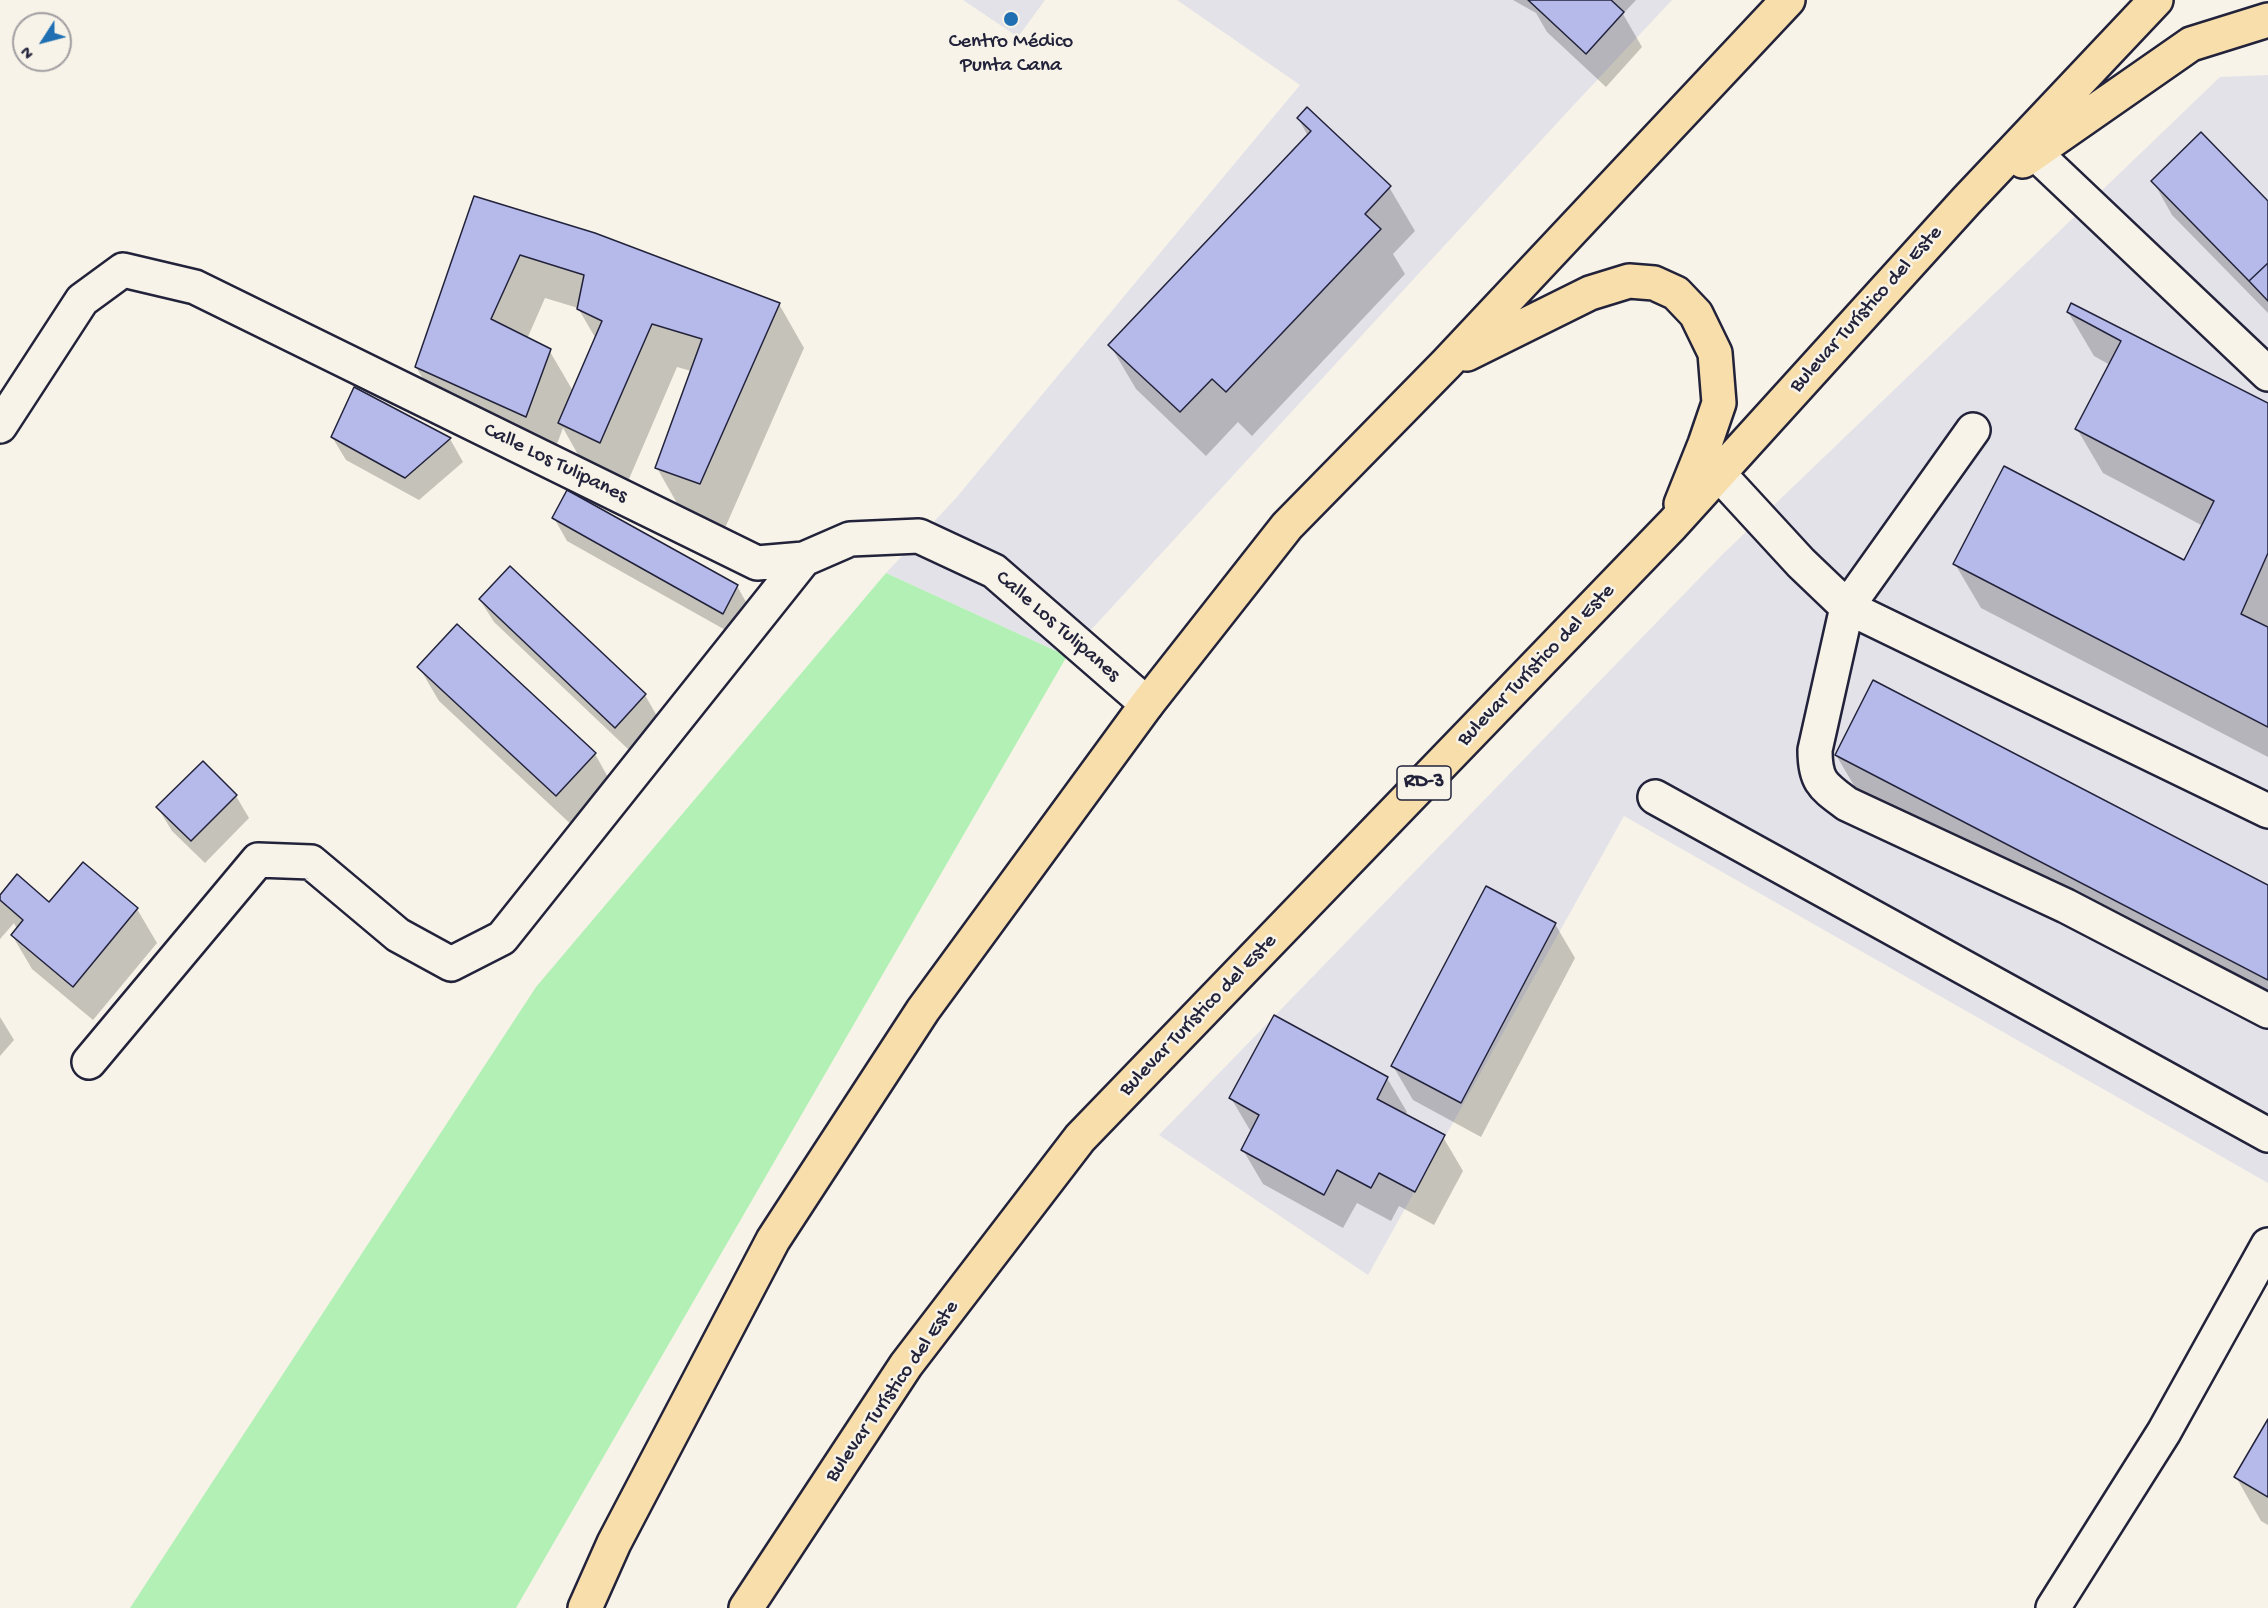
<!DOCTYPE html>
<meta charset="utf-8">
<style>
body{margin:0}
#map{position:relative;width:2268px;height:1608px;overflow:hidden;background:#f7f3e8;font-family:"Gochi Hand",sans-serif}
canvas{display:block}
.north{position:absolute;left:12px;top:12px;width:60px;height:60px;box-sizing:border-box;background:#f7f3e8;border:2px solid #a29fa3;border-radius:50%;rotate:234deg;font-size:16px;font-weight:700;line-height:24px;text-align:center;color:#22223b}
.north::after{content:'';display:block;margin:auto;width:21px;height:27px;background:#1f6fb2;clip-path:polygon(50% 0,100% 100%,50% 72%,0 100%)}
</style>
<div id="map">
<canvas width="2268" height="1608"></canvas>
<div class="north">N</div>
</div>
<script>
const ctx = document.querySelector('canvas').getContext('2d');
ctx.lineJoin = 'round';
function fill(path, color) { ctx.fillStyle = color; ctx.fill(path, 'evenodd'); }
function stroke(path, color, width, dash) { ctx.strokeStyle = color; ctx.lineWidth = width; ctx.lineCap = dash ? 'butt' : 'round'; ctx.setLineDash(dash || []); ctx.stroke(path); }
function drawText(font, color, halo, rows, align = 'center') {
  ctx.font = font + ' "Gochi Hand",sans-serif'; ctx.lineWidth = 5; ctx.setLineDash([]); ctx.textBaseline = 'middle'; ctx.strokeStyle = halo; ctx.fillStyle = color; for (const [text, x, y, turn = 0] of rows) {
    ctx.save(); ctx.translate(x, y); ctx.rotate((+turn || 0) * Math.PI / 180); ctx.textAlign = isNaN(turn) ? turn : align; if (halo) ctx.strokeText(text, 0, 0); ctx.fillText(text, 0, 0); ctx.restore();
  }
}
const built = new Path2D(`
 M 963,0 L 1045,0 L 1018,37 Z
 M 1177,0 L 1672,0 L 1570,109 L 1067,656 L 886,573 L 956,498 L 1300,85 Z
 M 2268,75 L 2268,1183 L 1624,816 L 1368,1275 L 1159,1135 L 1723,554 L 2220,77 Z`);
const green = new Path2D(`
 M 886,573 L 1067,656 L 516,1608 L 130,1608 L 536,987 Z`);
const shadow = new Path2D(`
 M 1513,0 L 1636,0 L 1623,14 L 1642,47 L 1606,87 L 1547,32 L 1536,13 Z
 M 1298,118 L 1389,187 L 1415,231 L 1393,254 L 1405,274 L 1252,436 L 1238,422 L 1206,456 L 1136,389 L 1110,345 L 1308,136 Z
 M 2153,181 L 2268,203 L 2268,313 L 2172,215 Z
 M 475,198 L 779,304 L 804,348 L 725,528 L 682,512 L 657,468 L 691,371 L 677,367 L 626,486 L 585,467 L 563,428 L 551,460 L 442,411 L 416,367 ZM 545,298 L 578,308 L 596,339 L 573,391 L 549,350 L 527,339 Z
 M 2068,312 L 2268,404 L 2268,757 L 1981,608 L 1955,564 L 2185,562 L 2203,526 L 2103,473 L 2077,429 L 2110,365 L 2094,356 Z
 M 355,389 L 450,439 L 463,462 L 419,500 L 346,460 L 332,437 Z
 M 554,518 L 737,586 L 750,609 L 736,636 L 567,541 Z
 M 510,568 L 645,695 L 658,718 L 629,750 L 494,622 L 480,600 Z
 M 419,667 L 595,754 L 614,788 L 576,829 L 439,701 Z
 M 1836,755 L 2268,886 L 2268,1010 L 1862,799 Z
 M 236,796 L 249,818 L 205,863 L 172,831 L 158,808 Z
 M 0,897 L 49,904 L 137,909 L 157,943 L 93,1020 L 32,969 L 12,935 L 17,929 L 14,923 L 0,939 Z
 M 1555,924 L 1575,958 L 1481,1137 L 1413,1100 L 1393,1066 Z
 M 0,1017 L 14,1040 L 0,1056 Z
 M 1387,1078 L 1407,1112 L 1405,1116 L 1443,1137 L 1463,1171 L 1434,1225 L 1399,1206 L 1391,1221 L 1357,1203 L 1343,1228 L 1263,1184 L 1243,1150 L 1251,1132 L 1231,1098 Z
 M 2268,1422 L 2268,1525 L 2261,1521 L 2236,1477 Z`);
const building = new Path2D(`
 M 1528,0 L 1611,0 L 1624,12 L 1586,54 Z
 M 1307,107 L 1391,186 L 1365,214 L 1381,229 L 1226,392 L 1212,379 L 1180,412 L 1108,345 L 1311,131 L 1297,118 Z
 M 2201,132 L 2268,201 L 2268,263 L 2249,281 L 2151,181 Z
 M 474,196 L 595,233 L 780,303 L 700,484 L 655,468 L 702,339 L 652,324 L 600,443 L 558,423 L 602,321 L 577,309 L 584,275 L 520,255 L 491,319 L 551,349 L 526,417 L 415,367 Z
 M 2268,263 L 2268,301 L 2249,281 Z
 M 2071,303 L 2268,403 L 2268,553 L 2241,614 L 2268,627 L 2268,727 L 1953,564 L 2004,466 L 2184,560 L 2214,501 L 2075,429 L 2121,341 L 2067,312 Z
 M 354,387 L 451,438 L 405,478 L 331,437 Z
 M 567,490 L 738,585 L 723,614 L 552,518 Z
 M 510,566 L 646,694 L 615,728 L 479,599 Z
 M 457,624 L 596,753 L 556,796 L 417,667 Z
 M 1873,680 L 2268,885 L 2268,980 L 1835,755 Z
 M 203,761 L 237,795 L 191,841 L 156,807 Z
 M 83,862 L 138,908 L 73,987 L 11,935 L 23,920 L 0,900 L 0,895 L 17,874 L 49,902 Z
 M 1486,886 L 1556,923 L 1461,1103 L 1391,1066 Z
 M 1274,1015 L 1388,1077 L 1377,1099 L 1445,1135 L 1415,1192 L 1379,1173 L 1371,1188 L 1337,1170 L 1324,1195 L 1241,1150 L 1259,1115 L 1229,1098 Z
 M 2268,1419 L 2268,1497 L 2234,1477 Z`);
const minor = new Path2D(`
 M 2035,153 L 2268,374
 M 0,426 L 82,300 L 123,270 L 195,287 L 757,563 L 804,559 L 850,539 L 919,536 L 994,571 L 1147,704
 M 1973,430 L 1847,607 L 2268,811
 M 1719,474 L 1801,563 L 1847,607 L 1815,750 C 1815,782 1823,786 1847,804 L 2066,906 L 2268,1011
 M 1655,797 L 2268,1135
 M 89,1062 L 258,860 L 311,862 L 398,935 L 451,964 L 502,938 L 804,559
 M 2053,1608 L 2164,1432 L 2268,1245`);
const highway = new Path2D(`
 M 2023,161 L 2191,44 L 2268,20
 M 1467,354 L 1590,293 L 1629,281 L 1654,283 L 1676,293 L 1696,314 L 1715,353 L 1719,403 L 1705,444 L 1681,504
 M 585,1608 L 614,1543 L 773,1240 L 923,1010 L 1147,704 L 1287,526 L 1446,364 L 1788,0
 M 746,1608 L 906,1365 L 1080,1138 L 1672,525 L 1967,200 L 2156,0`);
const markers = [
 [1011,19,8,"#1f6fb2"]
];
const shields = [
 [1424,783,54]
];
const shieldNames = [
 ["RD-3",1424,783]
];
const poiNames = [
 ["Centro Médico",1011,43],
 ["Punta Cana",1011,67]
];
const streetNames = [
 ["Bulevar Turístico del Este",1867,310,-48],
 ["Calle Los Tulipanes",555,464,26],
 ["Calle Los Tulipanes",1057,627,41],
 ["Bulevar Turístico del Este",1537,666,-46],
 ["Bulevar Turístico del Este",1199,1016,-46],
 ["Bulevar Turístico del Este",893,1392,-55]
];
fill(built, '#e3e2e9');
fill(green, '#b3f0b6');
fill(shadow, '#0003');
fill(building, '#b5baeb');
stroke(building, '#22223b', 1.5);
stroke(minor, '#22223b', 38);
stroke(highway, '#22223b', 38);
stroke(minor, '#f7f3e8', 33);
stroke(highway, '#f8deab', 33);
for (const [x, y, r, color] of markers) { const dot = new Path2D(); dot.arc(x, y, r, 0, 2 * Math.PI); ctx.fillStyle = color; ctx.fill(dot); stroke(dot, '#f7f3e8', 2); }
for (const [x, y, w] of shields) { const box = new Path2D(); box.roundRect(x - w / 2, y - 17, w, 34, 4.5); ctx.fillStyle = '#f7f3e8'; ctx.fill(box); stroke(box, '#22223b', 1.5); }
drawText('bold 20px', '#22223b', null, shieldNames);
drawText('21px', '#22223b', '#f7f3e8', poiNames);
drawText('21px', '#22223b', '#f7f3e8', streetNames);
</script>
